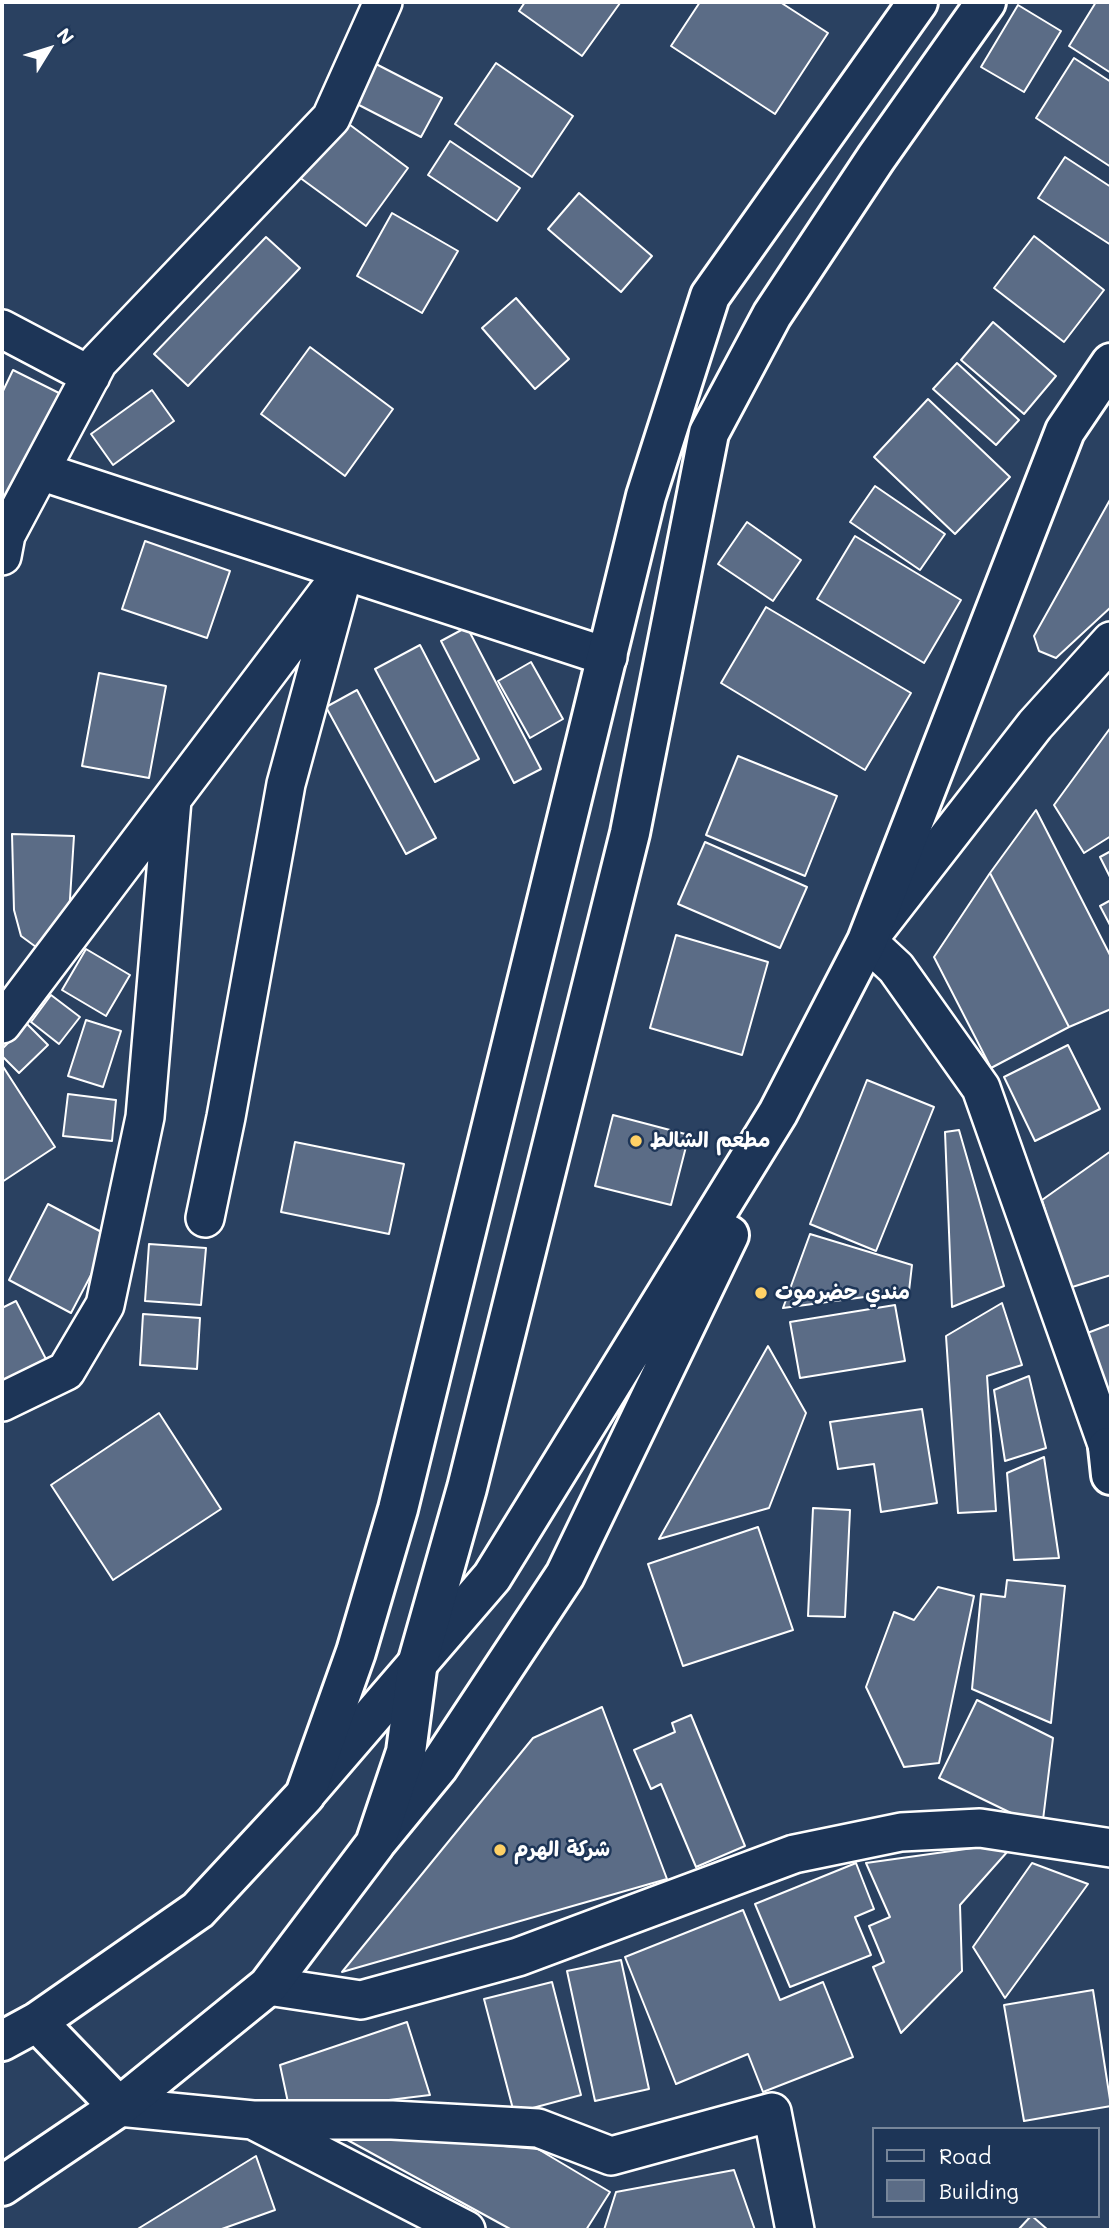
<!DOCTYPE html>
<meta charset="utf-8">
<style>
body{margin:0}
#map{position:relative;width:1113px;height:2232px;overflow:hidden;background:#2a4161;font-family:Mali,sans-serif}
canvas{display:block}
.frame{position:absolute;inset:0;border:4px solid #fff;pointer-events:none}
.legend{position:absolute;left:872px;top:2127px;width:228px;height:91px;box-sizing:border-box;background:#1d3557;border:2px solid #77869a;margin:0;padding:9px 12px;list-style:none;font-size:21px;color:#fff}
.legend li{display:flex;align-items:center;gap:14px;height:35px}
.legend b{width:35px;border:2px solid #77869a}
.north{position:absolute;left:14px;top:14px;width:70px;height:70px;-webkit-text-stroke:5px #1d3557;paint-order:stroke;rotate:52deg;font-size:19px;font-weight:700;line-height:28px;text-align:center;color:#fff}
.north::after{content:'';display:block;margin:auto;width:24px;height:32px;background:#fff;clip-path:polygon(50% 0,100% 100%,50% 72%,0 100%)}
</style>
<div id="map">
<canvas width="1113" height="2232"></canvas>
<div class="frame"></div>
<ul class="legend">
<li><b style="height:9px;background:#1d3557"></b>Road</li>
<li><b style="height:19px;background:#5b6c86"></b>Building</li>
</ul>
<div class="north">N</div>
</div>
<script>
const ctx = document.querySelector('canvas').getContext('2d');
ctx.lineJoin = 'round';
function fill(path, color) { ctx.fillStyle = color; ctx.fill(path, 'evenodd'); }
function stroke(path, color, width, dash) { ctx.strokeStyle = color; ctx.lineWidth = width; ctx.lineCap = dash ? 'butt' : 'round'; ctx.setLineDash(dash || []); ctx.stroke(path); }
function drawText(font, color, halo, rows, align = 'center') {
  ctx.font = font + ' Mali,"Playpen Sans Arabic",sans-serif'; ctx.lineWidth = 5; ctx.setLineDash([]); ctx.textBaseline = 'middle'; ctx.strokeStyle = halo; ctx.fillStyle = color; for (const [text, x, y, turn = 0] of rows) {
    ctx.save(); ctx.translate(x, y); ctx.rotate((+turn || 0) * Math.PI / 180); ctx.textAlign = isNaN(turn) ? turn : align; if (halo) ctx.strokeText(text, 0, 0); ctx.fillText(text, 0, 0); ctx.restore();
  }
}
const building = new Path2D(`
 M 525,2 L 618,2 L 620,3 L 582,56 L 519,11 Z
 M 700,2 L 780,2 L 828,33 L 775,114 L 671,46 Z
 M 1096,2 L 1111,2 L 1111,73 L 1069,46 Z
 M 1018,5 L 1061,31 L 1024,92 L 981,67 Z
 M 1074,58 L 1111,82 L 1111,167 L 1036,118 Z
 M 496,63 L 573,116 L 532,177 L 455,124 Z
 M 376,64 L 442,98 L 421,137 L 355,103 Z
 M 342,119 L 408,168 L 366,226 L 299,177 Z
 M 450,141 L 520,188 L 497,221 L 428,175 Z
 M 1065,157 L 1111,187 L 1111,245 L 1038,198 Z
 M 579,193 L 652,256 L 621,292 L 548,229 Z
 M 392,213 L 458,251 L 422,313 L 357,276 Z
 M 1034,236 L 1104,290 L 1064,342 L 994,288 Z
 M 266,237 L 300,268 L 188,386 L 154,354 Z
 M 516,298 L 569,359 L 535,389 L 482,328 Z
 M 993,322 L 1056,376 L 1024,414 L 961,360 Z
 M 310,347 L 393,409 L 345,476 L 261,414 Z
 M 957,363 L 1019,420 L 996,445 L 933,389 Z
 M 13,370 L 63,395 L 9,501 L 2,497 L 2,393 Z
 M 152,390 L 174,421 L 113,465 L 91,434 Z
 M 928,399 L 1010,477 L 955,534 L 874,457 Z
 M 875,486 L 945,534 L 920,570 L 850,522 Z
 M 1111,498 L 1111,607 L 1056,658 L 1039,651 L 1034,636 Z
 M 747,522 L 801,560 L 773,601 L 718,564 Z
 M 855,536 L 961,600 L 924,663 L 817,599 Z
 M 145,541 L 230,571 L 207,638 L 122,609 Z
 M 766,607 L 911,693 L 865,770 L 721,683 Z
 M 467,627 L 541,769 L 514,783 L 441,641 Z
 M 420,645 L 479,759 L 435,782 L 375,669 Z
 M 531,662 L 563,719 L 530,738 L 498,681 Z
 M 99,673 L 166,686 L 149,778 L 82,766 Z
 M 357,690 L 436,838 L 406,854 L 326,707 Z
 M 1111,727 L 1111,836 L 1084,853 L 1054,805 Z
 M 738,756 L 837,796 L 805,876 L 706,835 Z
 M 1036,810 L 1111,957 L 1111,1009 L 1069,1027 L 990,873 Z
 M 12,834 L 74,836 L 68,930 L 55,943 L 36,947 L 21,936 L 14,910 Z
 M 705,842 L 807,887 L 780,948 L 678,904 Z
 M 1111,851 L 1111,879 L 1100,857 Z
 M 990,873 L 1069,1027 L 991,1068 L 934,957 Z
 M 1111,900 L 1111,927 L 1100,906 Z
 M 676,935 L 768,962 L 742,1055 L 650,1028 Z
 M 86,949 L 130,975 L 106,1016 L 62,990 Z
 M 51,995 L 80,1017 L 59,1044 L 31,1022 Z
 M 86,1020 L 121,1031 L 103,1087 L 68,1076 Z
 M 27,1024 L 48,1045 L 19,1073 L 2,1056 L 2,1049 Z
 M 1068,1045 L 1100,1109 L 1035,1141 L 1004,1077 Z
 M 2,1065 L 55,1147 L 2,1182 Z
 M 867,1080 L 934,1107 L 876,1251 L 810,1224 Z
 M 68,1094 L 116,1100 L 112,1141 L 63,1136 Z
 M 613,1115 L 689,1135 L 671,1205 L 595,1186 Z
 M 959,1130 L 1004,1286 L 952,1307 L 945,1132 Z
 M 295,1142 L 404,1164 L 389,1234 L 281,1212 Z
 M 1111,1151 L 1111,1275 L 1069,1288 L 1042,1200 Z
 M 48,1204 L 111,1237 L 71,1313 L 9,1280 Z
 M 810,1234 L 912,1265 L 909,1291 L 783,1308 Z
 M 149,1244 L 206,1248 L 201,1305 L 145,1301 Z
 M 16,1301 L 49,1365 L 2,1388 L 2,1308 Z
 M 1002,1303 L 1022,1365 L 987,1376 L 996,1511 L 958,1513 L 946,1336 Z
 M 895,1305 L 905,1361 L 800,1378 L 790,1322 Z
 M 143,1314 L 200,1318 L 197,1369 L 140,1365 Z
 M 1111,1324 L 1111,1411 L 1082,1335 Z
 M 768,1346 L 806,1413 L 769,1508 L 659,1539 Z
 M 1029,1376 L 1046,1448 L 1005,1461 L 994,1390 Z
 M 922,1409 L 937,1503 L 881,1512 L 874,1464 L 838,1469 L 830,1422 Z
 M 159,1413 L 221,1509 L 113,1580 L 51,1485 Z
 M 1044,1457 L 1059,1558 L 1014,1560 L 1007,1473 Z
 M 813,1508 L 850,1510 L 845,1617 L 808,1616 Z
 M 758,1527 L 793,1630 L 683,1666 L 648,1564 Z
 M 1007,1580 L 1065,1586 L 1051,1723 L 972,1689 L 981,1594 L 1005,1597 Z
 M 938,1587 L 974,1596 L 939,1763 L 904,1767 L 866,1687 L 894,1612 L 914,1620 Z
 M 977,1700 L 1053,1738 L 1042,1828 L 939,1778 Z
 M 602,1707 L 667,1879 L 342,1972 L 533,1738 Z
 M 691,1715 L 745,1846 L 696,1867 L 661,1784 L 651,1789 L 634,1750 L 675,1732 L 672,1723 Z
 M 1016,1842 L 960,1905 L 962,1971 L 901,2033 L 873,1967 L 884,1962 L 869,1926 L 890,1917 L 866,1863 Z
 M 856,1863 L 874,1909 L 855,1917 L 871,1955 L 790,1987 L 755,1904 Z
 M 1032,1863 L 1088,1884 L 1005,1998 L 973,1947 Z
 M 743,1910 L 780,2000 L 823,1982 L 853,2057 L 763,2092 L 748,2054 L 676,2084 L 625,1957 Z
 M 621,1960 L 649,2089 L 595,2101 L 567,1971 Z
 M 552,1982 L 581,2095 L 514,2113 L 484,1999 Z
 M 1093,1990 L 1111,2106 L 1024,2121 L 1004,2005 Z
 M 407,2022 L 430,2095 L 290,2112 L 280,2065 Z
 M 331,2131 L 538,2149 L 610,2192 L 586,2230 L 512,2230 Z
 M 256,2156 L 275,2210 L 219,2230 L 136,2230 Z
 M 734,2170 L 755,2230 L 604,2230 L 616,2192 Z
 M 1031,2216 L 1032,2216 L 1048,2230 L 1018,2230 Z`);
const minor = new Path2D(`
 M 2,329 L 91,376
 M 40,471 L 608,657
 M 2,556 L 6,535 L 98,362 L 331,118 L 383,2
 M 1111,641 L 1035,725 L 867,941 L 896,968 L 981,1088 L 1108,1447 L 1111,1448
 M 2,1024 L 344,571 L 286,784 L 226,1117 L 205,1218
 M 2,1402 L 66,1371 L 105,1305 L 145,1117 L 172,800
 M 268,1986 L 361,2000 L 518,1957 L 794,1854 L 901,1832 L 980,1828 L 1111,1848
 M 119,2107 L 253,2120 L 466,2230
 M 253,2120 L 392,2120 L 538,2128 L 611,2156 L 772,2112 L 795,2230`);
const tertiary = new Path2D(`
 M 1108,1447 L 1111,1475`);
const secondary = new Path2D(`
 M 306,1793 L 492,1577 L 778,1113 L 867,941 L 1065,431 L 1111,363
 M 378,1840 L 438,1767 L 565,1575 L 729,1235`);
const primary = new Path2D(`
 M 37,2022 L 119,2107
 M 2,2041 L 37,2022 L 198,1910 L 305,1795 L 356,1652 L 398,1509 L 646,496 L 710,296 L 918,2
 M 2,2186 L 119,2107 L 268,1986 L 375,1844 L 406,1752 L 418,1661 L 467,1488 L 630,833 L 709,433 L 772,315 L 876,158 L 986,2`);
const markers = [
 [636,1141,7,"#ffd166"],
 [761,1293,7,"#ffd166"],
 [500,1850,7,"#ffd166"]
];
const poiNames = [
 ["مطعم الشالط",650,1141],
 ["مندي حضرموت",775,1293],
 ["شركة الهرم",514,1850]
];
fill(building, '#5b6c86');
stroke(building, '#fff', 2);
stroke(minor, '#fff', 42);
stroke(tertiary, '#fff', 44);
stroke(secondary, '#fff', 44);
stroke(primary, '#fff', 44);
stroke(minor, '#1d3557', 37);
stroke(tertiary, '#1d3557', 38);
stroke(secondary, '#1d3557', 38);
stroke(primary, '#1d3557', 38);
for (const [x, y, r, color] of markers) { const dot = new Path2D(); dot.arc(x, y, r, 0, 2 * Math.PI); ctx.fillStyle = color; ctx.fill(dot); stroke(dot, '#1d3557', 2.5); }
drawText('bold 21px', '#fff', '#1d3557', poiNames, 'left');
</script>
